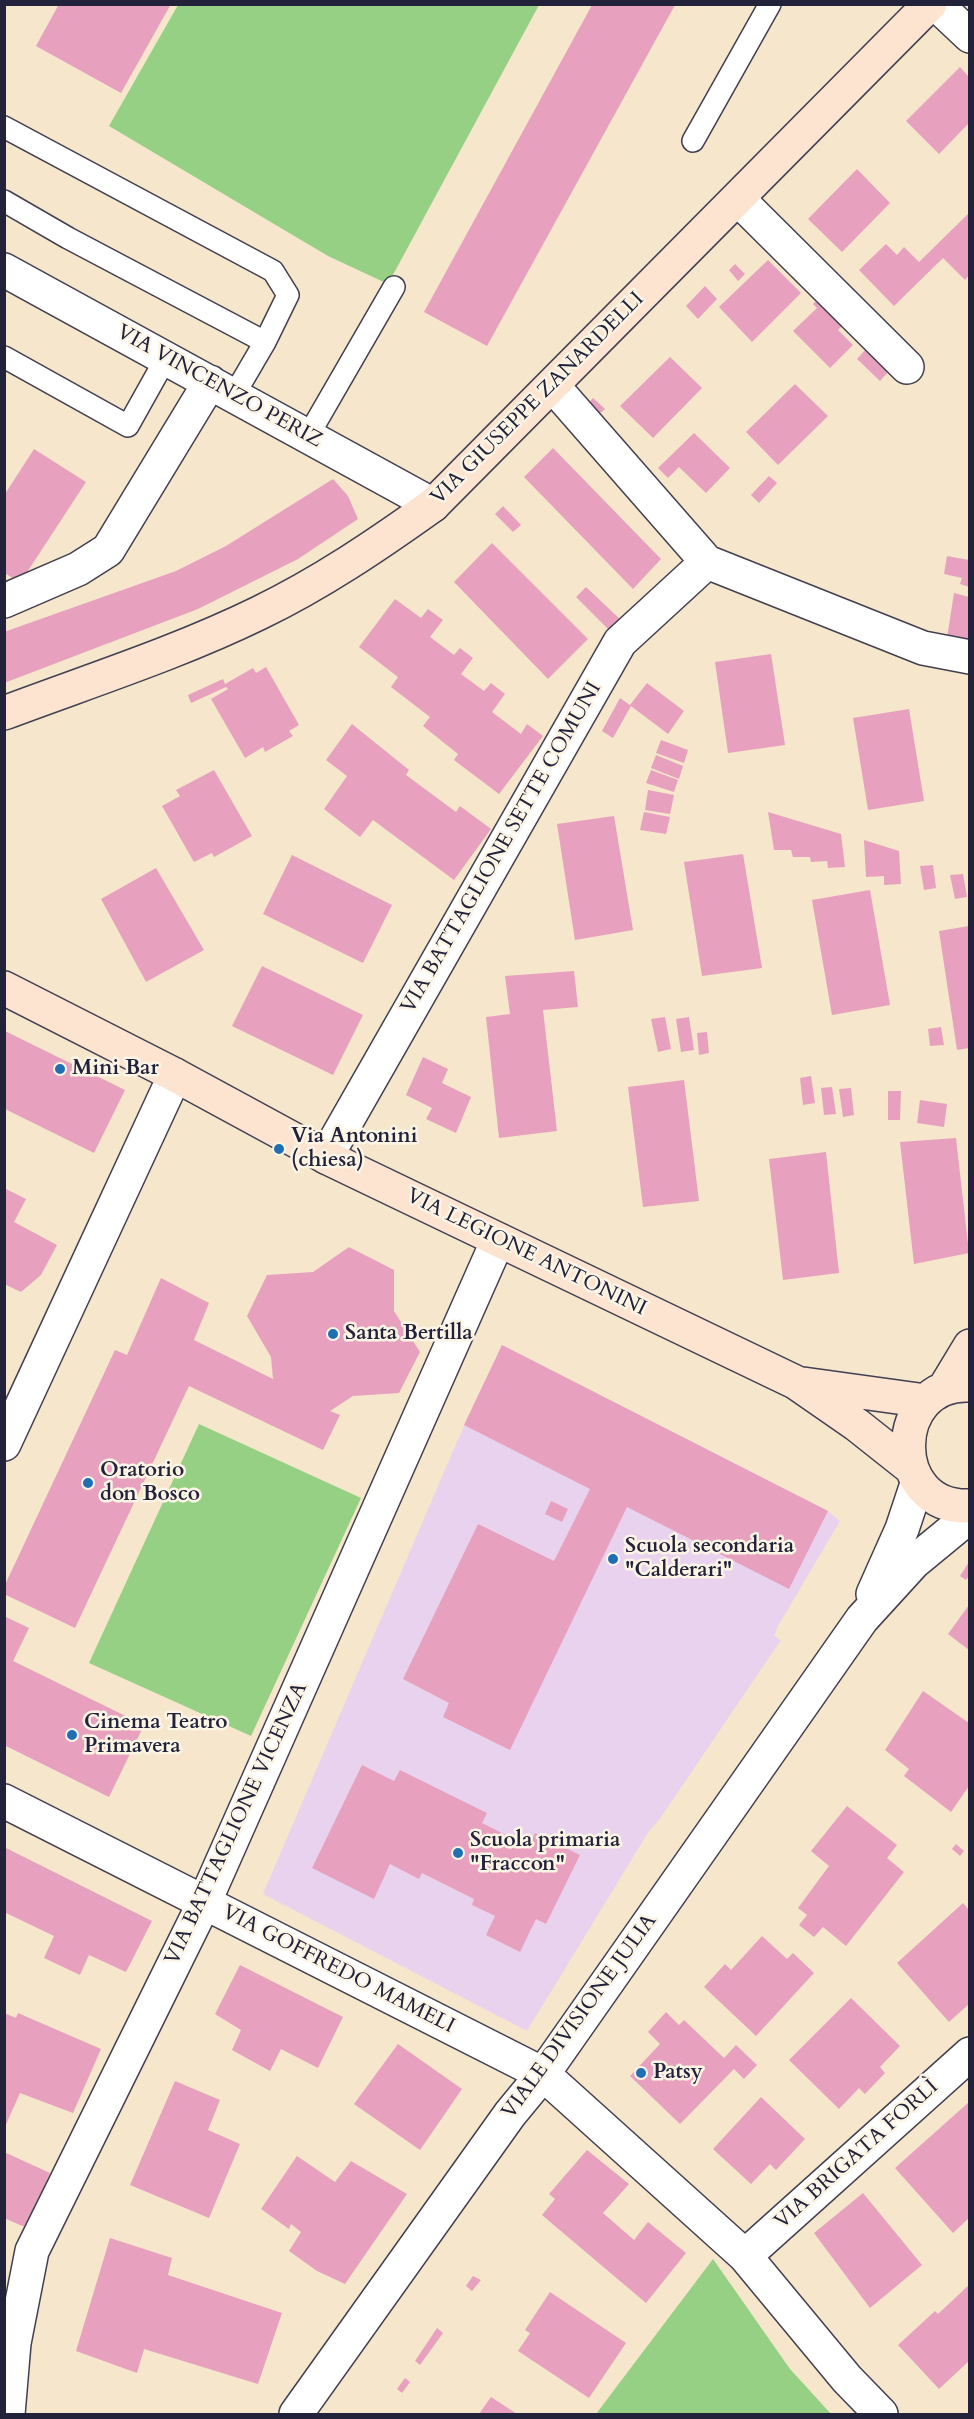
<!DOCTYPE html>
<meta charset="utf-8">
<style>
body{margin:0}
#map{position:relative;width:974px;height:2419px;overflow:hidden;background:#f5e6cc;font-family:Cardo,serif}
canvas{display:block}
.frame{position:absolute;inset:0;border:6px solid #22223b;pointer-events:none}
</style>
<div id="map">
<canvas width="974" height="2419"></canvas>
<div class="frame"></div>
</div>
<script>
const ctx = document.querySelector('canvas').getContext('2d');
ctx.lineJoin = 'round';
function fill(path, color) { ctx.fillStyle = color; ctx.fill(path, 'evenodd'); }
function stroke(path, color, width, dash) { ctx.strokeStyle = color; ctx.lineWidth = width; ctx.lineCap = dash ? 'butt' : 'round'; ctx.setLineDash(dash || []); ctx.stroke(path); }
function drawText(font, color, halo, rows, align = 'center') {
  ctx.font = font + ' Cardo,serif'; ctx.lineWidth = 5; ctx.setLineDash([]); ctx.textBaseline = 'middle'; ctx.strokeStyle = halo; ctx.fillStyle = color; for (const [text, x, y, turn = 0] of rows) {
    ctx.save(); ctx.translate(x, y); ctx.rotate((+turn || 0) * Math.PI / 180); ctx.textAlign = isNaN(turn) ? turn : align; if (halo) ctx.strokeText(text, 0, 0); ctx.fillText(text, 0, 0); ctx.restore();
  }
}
const built = new Path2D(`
 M 502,1345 L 828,1511 L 840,1521 L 778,1626 L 774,1636 L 781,1640 L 659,1820 L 649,1831 L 527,2031 L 263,1894 L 456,1444 Z`);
const green = new Path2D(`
 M 178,5 L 539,5 L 388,284 L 328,256 L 109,126 Z
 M 199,1424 L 361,1498 L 251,1736 L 89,1663 Z
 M 713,2259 L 790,2369 L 831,2414 L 596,2414 Z`);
const building = new Path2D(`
 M 59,4 L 171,4 L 121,93 L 36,46 Z
 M 592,5 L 675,5 L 487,346 L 424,312 Z
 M 960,67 L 969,77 L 969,123 L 939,154 L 906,121 Z
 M 857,169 L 890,203 L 842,252 L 808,219 Z
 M 969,213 L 969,275 L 965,280 L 943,258 L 894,306 L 859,270 L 886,244 L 897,255 L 904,247 L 919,262 Z
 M 768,260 L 801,293 L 752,342 L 719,307 Z
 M 735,264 L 745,274 L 738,281 L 729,270 Z
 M 705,286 L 717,299 L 698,319 L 686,306 Z
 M 826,292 L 851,317 L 838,330 L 853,345 L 830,368 L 793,331 L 817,308 L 813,304 Z
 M 866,349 L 889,371 L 880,381 L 857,359 Z
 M 670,357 L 702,388 L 653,438 L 620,406 Z
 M 795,384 L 828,416 L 778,465 L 746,432 Z
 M 593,398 L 605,409 L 598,415 L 587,405 Z
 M 694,433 L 730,468 L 706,493 L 679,467 L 668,478 L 658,468 Z
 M 553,448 L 661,559 L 633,589 L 524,477 Z
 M 34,449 L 86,482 L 20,583 L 5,573 L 5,494 Z
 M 769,476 L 777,483 L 759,503 L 751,495 Z
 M 333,479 L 348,496 L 358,519 L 298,559 L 198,609 L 4,683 L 4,632 L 176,571 L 226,546 Z
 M 503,506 L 521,525 L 513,532 L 495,514 Z
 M 492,543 L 588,639 L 548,679 L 454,582 Z
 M 947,556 L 969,560 L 969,587 L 960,584 L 962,578 L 944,574 Z
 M 586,587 L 623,622 L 612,633 L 576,597 Z
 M 954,593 L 969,597 L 969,643 L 947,638 Z
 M 395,599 L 421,618 L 428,609 L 443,620 L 430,637 L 454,655 L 460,648 L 473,658 L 461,674 L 484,691 L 491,683 L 505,694 L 492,712 L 521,734 L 527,724 L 543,736 L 499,794 L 454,760 L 458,754 L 423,726 L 430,717 L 391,687 L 398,677 L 359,647 Z
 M 771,654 L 785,745 L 728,753 L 715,662 Z
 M 266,667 L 299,725 L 289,731 L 293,736 L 265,752 L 263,747 L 245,758 L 211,699 L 228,689 L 226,687 L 191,703 L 188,695 L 223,679 L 225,684 L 253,668 L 256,673 Z
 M 647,683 L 684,711 L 668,734 L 631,706 L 613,738 L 602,731 L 620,698 L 630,705 Z
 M 909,709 L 924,801 L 868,810 L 853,718 Z
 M 352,724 L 409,770 L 406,775 L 456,812 L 460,806 L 491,829 L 454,880 L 373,820 L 360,837 L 324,809 L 347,776 L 326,760 Z
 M 661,740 L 688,750 L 684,763 L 656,753 Z
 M 656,755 L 683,766 L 679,779 L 651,768 Z
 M 214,770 L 252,836 L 214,857 L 212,853 L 194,862 L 162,806 L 180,796 L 176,790 Z
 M 651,770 L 678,780 L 674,792 L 646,783 Z
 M 648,790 L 674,795 L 670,814 L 645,810 Z
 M 644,812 L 670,817 L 666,834 L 640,830 Z
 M 768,812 L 841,834 L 845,867 L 828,868 L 827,861 L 811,862 L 810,857 L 793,857 L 791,850 L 774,850 Z
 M 614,816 L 633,930 L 575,940 L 557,824 Z
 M 864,840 L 899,851 L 901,884 L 884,885 L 884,876 L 866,877 Z
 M 743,854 L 762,968 L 702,976 L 684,862 Z
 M 292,855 L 392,905 L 363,963 L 263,914 Z
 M 933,865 L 936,888 L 924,890 L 920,866 Z
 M 156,868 L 204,950 L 146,982 L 101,899 Z
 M 963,874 L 967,897 L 955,899 L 950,875 Z
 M 870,890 L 890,1005 L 832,1015 L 812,900 Z
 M 969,926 L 969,1048 L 957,1050 L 939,931 Z
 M 262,966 L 363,1015 L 333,1075 L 232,1026 Z
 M 574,971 L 578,1007 L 543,1010 L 557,1131 L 499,1138 L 486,1017 L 510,1014 L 505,976 Z
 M 665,1017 L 671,1049 L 658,1052 L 651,1019 Z
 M 689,1017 L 694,1050 L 681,1052 L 676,1019 Z
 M 941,1027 L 944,1045 L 930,1046 L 928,1029 Z
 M 5,1031 L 125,1090 L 94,1153 L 5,1109 Z
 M 707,1032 L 709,1053 L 699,1055 L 697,1033 Z
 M 423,1057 L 448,1069 L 442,1083 L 471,1097 L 456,1133 L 426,1119 L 432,1108 L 406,1095 Z
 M 811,1076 L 815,1103 L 803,1105 L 800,1078 Z
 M 684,1080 L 699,1201 L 643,1207 L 628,1087 Z
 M 832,1087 L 836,1114 L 824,1115 L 821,1088 Z
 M 851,1088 L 854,1115 L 843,1117 L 839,1089 Z
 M 888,1091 L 901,1091 L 900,1120 L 888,1120 Z
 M 920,1100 L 947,1104 L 944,1127 L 917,1123 Z
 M 956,1138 L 969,1253 L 914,1264 L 900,1142 Z
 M 826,1152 L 839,1273 L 783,1280 L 769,1159 Z
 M 4,1188 L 26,1199 L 14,1222 L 57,1245 L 41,1275 L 21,1292 L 4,1284 Z
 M 349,1247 L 394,1270 L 394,1311 L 420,1352 L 399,1393 L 353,1396 L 330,1411 L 340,1415 L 323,1450 L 189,1386 L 75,1628 L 4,1594 L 4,1587 L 115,1350 L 127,1355 L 161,1278 L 209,1303 L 194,1340 L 273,1379 L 271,1357 L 247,1316 L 267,1275 L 313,1272 Z
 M 502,1345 L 828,1511 L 789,1589 L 627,1507 L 510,1750 L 443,1717 L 449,1703 L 403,1679 L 478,1524 L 554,1561 L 590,1489 L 464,1425 Z
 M 551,1501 L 568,1509 L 562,1522 L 545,1514 Z
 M 969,1562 L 969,1576 L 966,1580 L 960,1576 Z
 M 969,1605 L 969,1650 L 948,1634 Z
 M 4,1616 L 29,1628 L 13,1661 L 144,1725 L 109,1797 L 4,1745 Z
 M 923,1691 L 969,1723 L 969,1786 L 951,1812 L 904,1776 L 909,1769 L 885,1750 Z
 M 362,1765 L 394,1781 L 400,1770 L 487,1813 L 482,1823 L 528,1846 L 535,1833 L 580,1855 L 546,1924 L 536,1919 L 520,1952 L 486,1935 L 495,1916 L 472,1905 L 474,1899 L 422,1873 L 419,1879 L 390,1864 L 374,1899 L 312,1868 Z
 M 847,1806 L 897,1845 L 887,1858 L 904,1872 L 846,1946 L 823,1927 L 814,1937 L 799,1925 L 807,1915 L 798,1908 L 829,1866 L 811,1851 Z
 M 956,1844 L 964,1851 L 960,1856 L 952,1849 Z
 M 4,1847 L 152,1921 L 126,1972 L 89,1955 L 80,1975 L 44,1958 L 54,1936 L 4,1912 Z
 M 963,1903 L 969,1910 L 969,2004 L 949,2022 L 897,1963 Z
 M 762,1936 L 787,1959 L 793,1953 L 814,1973 L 756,2036 L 704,1987 L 725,1964 L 731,1970 Z
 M 240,1965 L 343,2017 L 318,2068 L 281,2049 L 270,2071 L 232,2050 L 241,2030 L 215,2014 Z
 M 851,1998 L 900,2046 L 880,2067 L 885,2073 L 865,2094 L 859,2088 L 839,2109 L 789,2060 Z
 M 666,2012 L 679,2025 L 684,2020 L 724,2058 L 736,2045 L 757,2065 L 744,2079 L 734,2069 L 680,2124 L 630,2076 L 660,2044 L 648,2032 Z
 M 4,2013 L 16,2018 L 18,2013 L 101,2049 L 73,2113 L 20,2093 L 4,2129 Z
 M 398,2044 L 462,2089 L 420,2150 L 354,2104 Z
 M 175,2081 L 220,2100 L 208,2130 L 240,2144 L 209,2218 L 130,2185 Z
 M 761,2097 L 805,2139 L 776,2170 L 770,2164 L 751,2184 L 713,2149 Z
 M 969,2102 L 969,2218 L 953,2233 L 895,2168 Z
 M 587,2150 L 629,2184 L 603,2213 L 634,2240 L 648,2222 L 686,2253 L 646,2303 L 542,2215 L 555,2199 L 549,2194 Z
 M 4,2152 L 50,2173 L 27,2228 L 4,2218 Z
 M 297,2156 L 335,2182 L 351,2161 L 407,2194 L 345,2284 L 317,2271 L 289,2251 L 301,2232 L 291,2224 L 289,2229 L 261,2209 Z
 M 863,2193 L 922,2265 L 870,2308 L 814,2233 Z
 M 110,2238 L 172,2258 L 168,2275 L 282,2313 L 258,2384 L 144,2349 L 137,2373 L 76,2351 Z
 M 473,2276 L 481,2280 L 472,2291 L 466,2286 Z
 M 969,2285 L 969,2361 L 939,2389 L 898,2345 L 935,2311 L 938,2314 Z
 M 550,2292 L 626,2343 L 589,2398 L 518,2351 L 530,2333 L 525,2330 Z
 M 437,2328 L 443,2333 L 420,2365 L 415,2361 Z
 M 405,2378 L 410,2382 L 402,2393 L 397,2389 Z
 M 491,2397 L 517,2414 L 479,2414 Z`);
const lane = new Path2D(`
 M 4,127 L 273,271 L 288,295 L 265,342 L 234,395
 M 693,141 L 770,4
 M 4,201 L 68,238 L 265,342
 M 4,357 L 128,426 L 166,358
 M 308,436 L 394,287`);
const street = new Path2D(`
 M 936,4 L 970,36
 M 738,199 L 907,367
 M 4,270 L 433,505
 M 553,386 L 707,562 L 923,648 L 970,657
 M 4,601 L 78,569 L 108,550 L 210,382
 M 326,1157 L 620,642 L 707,562
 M 4,1444 L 175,1075
 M 873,1594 L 902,1529 L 918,1481
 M 4,1801 L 543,2074 L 745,2256 L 847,2379 L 881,2414
 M 745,2256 L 970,2054
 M 8,2414 L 14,2343 L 32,2251 L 204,1903 L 498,1240
 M 296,2414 L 510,2114 L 543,2074 L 862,1619 L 914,1562 L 970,1516`);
const secondary = new Path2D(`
 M 4,713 C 89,681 177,653 259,613 C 321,583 377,545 433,505 L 930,4
 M 4,988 L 175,1075 L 326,1157 L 795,1382 L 857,1425 L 910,1467
 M 803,1384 L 926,1401
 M 970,1385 C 889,1381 887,1510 970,1506
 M 944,1389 L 970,1346`);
const markers = [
 [60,1069,6,"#1f6fb2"],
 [279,1149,6,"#1f6fb2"],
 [333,1334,6,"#1f6fb2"],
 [88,1483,6,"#1f6fb2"],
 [613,1559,6,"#1f6fb2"],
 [72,1735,6,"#1f6fb2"],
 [458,1853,6,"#1f6fb2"],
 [641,2073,6,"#1f6fb2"]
];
const streetNames = [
 ["VIA VINCENZO PERIZ",219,387,29],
 ["VIA GIUSEPPE ZANARDELLI",538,399,-45],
 ["VIA BATTAGLIONE SETTE COMUNI",502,848,-60],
 ["VIA LEGIONE ANTONINI",526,1253,26],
 ["VIA BATTAGLIONE VICENZA",237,1824,-65],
 ["VIA GOFFREDO MAMELI",338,1970,27],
 ["VIALE DIVISIONE JULIA",580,2017,-54],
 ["VIA BRIGATA FORLÌ",857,2155,-42]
];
const poiNames = [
 ["Mini Bar",72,1069],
 ["Via Antonini",291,1137],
 ["(chiesa)",291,1161],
 ["Santa Bertilla",345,1334],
 ["Oratorio",100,1471],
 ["don Bosco",100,1495],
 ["Scuola secondaria",625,1547],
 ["\"Calderari\"",625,1571],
 ["Cinema Teatro",84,1723],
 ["Primavera",84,1747],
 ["Scuola primaria",470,1841],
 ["\"Fraccon\"",470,1865],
 ["Patsy",653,2073]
];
fill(built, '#e9d2ee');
fill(green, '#96d084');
fill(building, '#e7a1be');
stroke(lane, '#423f51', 24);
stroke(street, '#423f51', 36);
stroke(secondary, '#423f51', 36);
stroke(lane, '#fff', 21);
stroke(street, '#fff', 33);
stroke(secondary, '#fde4d1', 33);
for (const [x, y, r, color] of markers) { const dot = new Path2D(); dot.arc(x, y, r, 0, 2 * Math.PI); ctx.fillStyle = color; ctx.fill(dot); stroke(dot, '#fcf5e5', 2); }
drawText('21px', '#22223b', '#fcf5e5', streetNames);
drawText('bold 21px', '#22223b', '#fcf5e5', poiNames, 'left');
</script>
